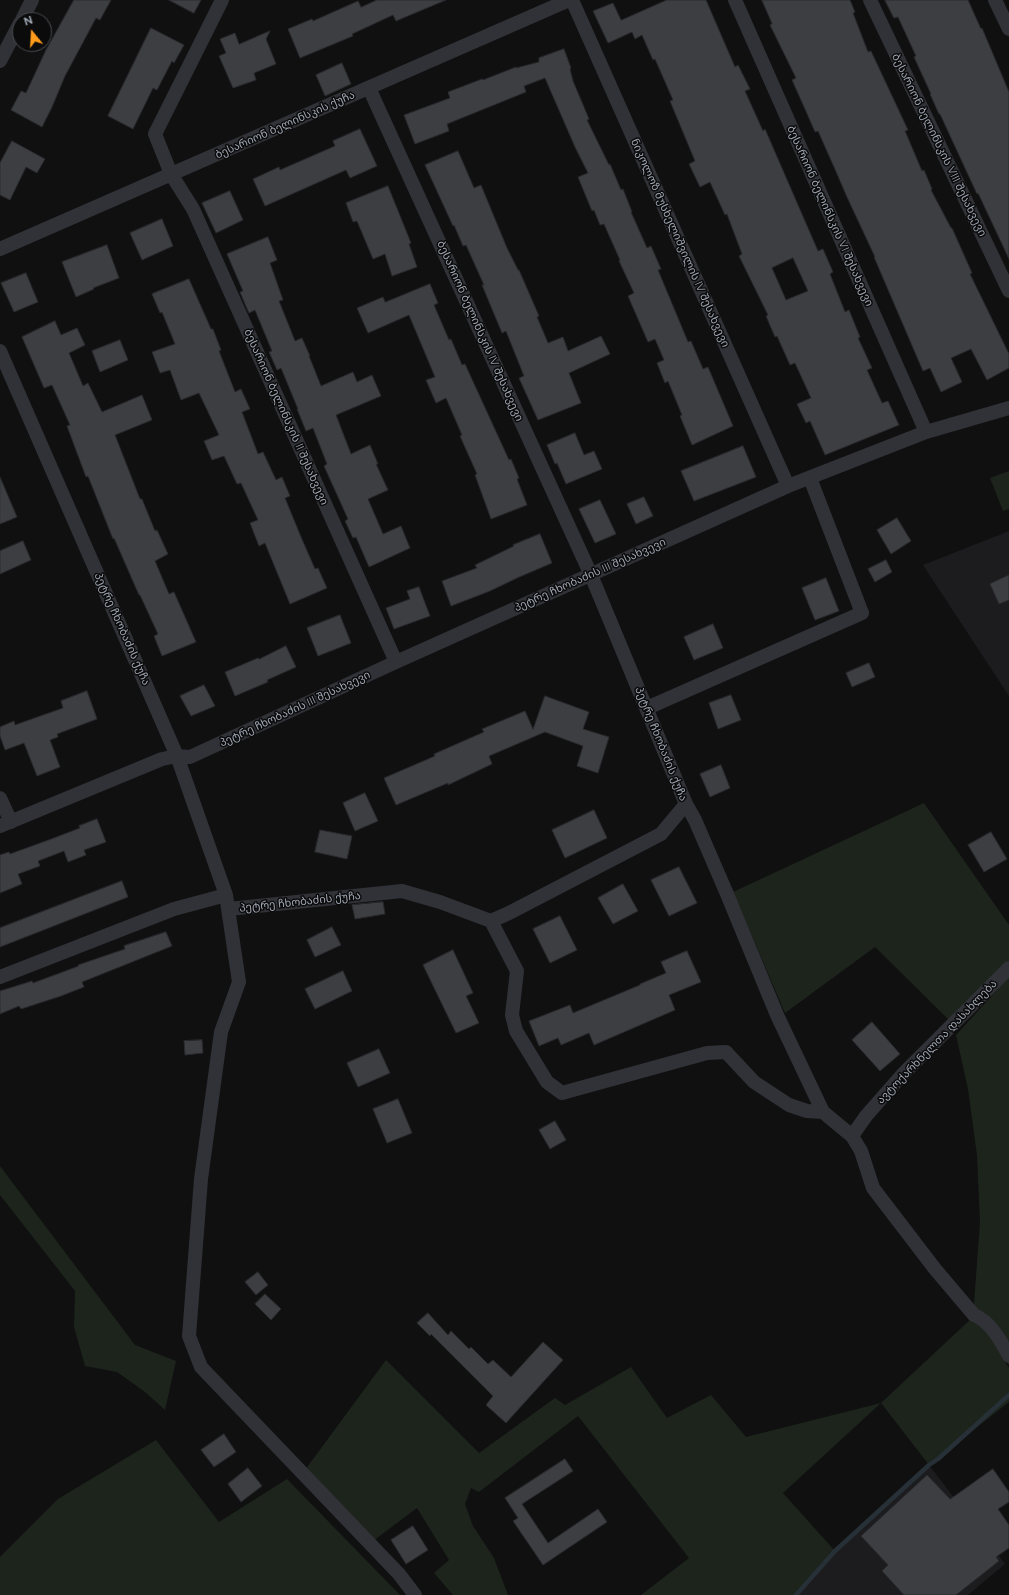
<!DOCTYPE html>
<meta charset="utf-8">
<style>
body{margin:0}
#map{position:relative;width:1009px;height:1595px;overflow:hidden;background:#101011;font-family:Raleway,sans-serif}
canvas{display:block}
.north{position:absolute;left:12px;top:12px;width:40px;height:40px;box-sizing:border-box;background:#0b0b0c;border:1px solid #474a4f;border-radius:50%;rotate:342deg;font-size:11px;font-weight:700;line-height:16px;text-align:center;color:#a0a8b4}
.north::after{content:'';display:block;margin:auto;width:14px;height:18px;background:#ff9a1a;clip-path:polygon(50% 0,100% 100%,50% 72%,0 100%)}
</style>
<div id="map">
<canvas width="1009" height="1595"></canvas>
<div class="north">N</div>
</div>
<script>
const ctx = document.querySelector('canvas').getContext('2d');
ctx.lineJoin = 'round';
function fill(path, color) { ctx.fillStyle = color; ctx.fill(path, 'evenodd'); }
function stroke(path, color, width, dash) { ctx.strokeStyle = color; ctx.lineWidth = width; ctx.lineCap = dash ? 'butt' : 'round'; ctx.setLineDash(dash || []); ctx.stroke(path); }
function drawText(font, color, halo, rows, align = 'center') {
  ctx.font = font + ' Raleway,"Noto Sans Georgian",sans-serif'; ctx.lineWidth = 3; ctx.setLineDash([]); ctx.textBaseline = 'middle'; ctx.strokeStyle = halo; ctx.fillStyle = color; for (const [text, x, y, turn = 0] of rows) {
    ctx.save(); ctx.translate(x, y); ctx.rotate((+turn || 0) * Math.PI / 180); ctx.textAlign = isNaN(turn) ? turn : align; if (halo) ctx.strokeText(text, 0, 0); ctx.fillText(text, 0, 0); ctx.restore();
  }
}
const built = new Path2D(`
 M 1009,531 L 1009,696 L 923,565 Z
 M 929,1465 L 1005,1564 L 968,1595 L 796,1595 L 835,1551 Z`);
const green = new Path2D(`
 M 1009,471 L 1009,509 L 1003,511 L 990,478 Z
 M 924,803 L 1009,925 L 1009,961 L 949,1020 L 875,947 L 785,1013 L 733,892 Z
 M 1009,977 L 1009,1365 L 999,1352 L 1009,1368 L 1009,1402 L 929,1465 L 881,1403 L 783,1493 L 835,1551 L 796,1595 L 641,1595 L 689,1558 L 578,1416 L 479,1492 L 471,1488 L 465,1504 L 473,1526 L 494,1558 L 508,1595 L 453,1595 L 434,1573 L 449,1560 L 417,1508 L 369,1544 L 302,1474 L 386,1360 L 479,1453 L 555,1398 L 565,1405 L 631,1367 L 667,1418 L 711,1395 L 746,1437 L 881,1403 L 973,1317 L 980,1222 L 977,1155 L 968,1089 L 956,1035 Z
 M 0,1166 L 135,1345 L 176,1361 L 165,1410 L 145,1392 L 117,1372 L 85,1366 L 74,1327 L 75,1291 L 0,1195 Z
 M 156,1440 L 219,1522 L 287,1479 L 400,1595 L 0,1595 L 0,1557 L 58,1499 Z`);
const stream = new Path2D(`
 M 796,1595 L 835,1551 L 929,1465 L 938,1459 L 1009,1395`);
const building = new Path2D(`
 M 74,0 L 111,0 L 100,20 L 96,18 L 65,76 L 52,107 L 42,127 L 11,110 L 21,91 L 26,93 L 46,50 Z
 M 169,0 L 201,0 L 194,13 Z
 M 377,0 L 446,0 L 396,21 L 393,15 L 352,34 L 353,36 L 300,58 L 288,29 L 312,19 L 313,21 L 358,1 L 361,7 Z
 M 667,0 L 706,0 L 735,67 L 738,65 L 750,89 L 745,91 L 763,131 L 765,129 L 818,251 L 823,249 L 833,272 L 830,274 L 845,312 L 849,310 L 860,337 L 858,338 L 872,368 L 867,370 L 882,403 L 888,401 L 899,425 L 825,455 L 810,421 L 806,423 L 797,404 L 811,398 L 795,363 L 790,365 L 777,336 L 775,337 L 766,316 L 768,315 L 739,256 L 742,254 L 727,214 L 725,215 L 710,182 L 700,187 L 689,164 L 695,161 L 670,101 L 673,100 L 655,59 L 653,60 L 642,35 L 635,39 L 632,32 L 608,43 L 593,11 L 613,3 L 621,20 ZM 793,258 L 808,291 L 786,300 L 772,268 Z
 M 762,0 L 850,0 L 855,12 L 853,13 L 868,52 L 871,51 L 908,130 L 905,131 L 922,171 L 924,170 L 932,189 L 931,190 L 951,228 L 952,228 L 972,273 L 970,274 L 1009,354 L 1009,368 L 987,380 L 971,349 L 951,358 L 962,382 L 941,392 L 930,368 L 923,371 L 874,257 L 875,257 L 847,197 L 834,167 L 818,131 L 815,132 L 805,109 L 792,80 L 796,78 L 770,25 L 772,24 Z
 M 885,0 L 968,0 L 981,29 L 982,28 L 1009,92 L 1009,259 L 978,193 L 977,194 L 940,114 L 939,114 L 930,94 L 931,94 L 914,57 L 916,56 L 898,17 L 894,18 Z
 M 151,28 L 184,45 L 174,63 L 172,61 L 157,90 L 153,88 L 133,129 L 108,116 Z
 M 270,31 L 266,39 L 276,64 L 254,73 L 256,80 L 233,88 L 219,56 L 226,53 L 220,39 L 235,33 L 239,44 Z
 M 564,49 L 571,68 L 570,69 L 573,81 L 589,119 L 587,120 L 609,165 L 610,164 L 621,190 L 623,189 L 632,212 L 631,212 L 647,248 L 651,246 L 661,269 L 658,270 L 688,342 L 691,341 L 703,369 L 708,367 L 733,426 L 692,445 L 680,416 L 682,415 L 668,381 L 665,383 L 657,363 L 664,360 L 655,339 L 648,342 L 628,296 L 634,293 L 619,261 L 620,260 L 604,224 L 600,225 L 594,210 L 592,211 L 578,177 L 588,173 L 575,147 L 545,78 L 524,86 L 526,92 L 447,124 L 449,131 L 415,144 L 404,115 L 450,98 L 448,92 L 482,79 L 483,80 L 516,67 L 516,68 L 539,62 L 539,58 Z
 M 342,63 L 351,84 L 325,96 L 316,75 Z
 M 360,129 L 377,166 L 350,178 L 346,170 L 265,206 L 253,179 L 279,167 L 280,170 L 335,146 L 333,141 Z
 M 12,141 L 45,159 L 37,173 L 26,167 L 10,200 L 0,195 L 0,163 Z
 M 458,151 L 474,188 L 481,185 L 507,248 L 518,270 L 519,270 L 539,316 L 537,317 L 548,343 L 563,337 L 568,351 L 601,336 L 610,354 L 569,373 L 581,403 L 538,420 L 519,378 L 524,376 L 506,331 L 502,333 L 482,285 L 484,285 L 466,245 L 463,246 L 454,225 L 453,226 L 425,165 Z
 M 388,186 L 411,243 L 409,244 L 417,267 L 392,276 L 385,254 L 373,259 L 357,221 L 353,222 L 346,203 Z
 M 230,191 L 243,220 L 216,233 L 202,203 Z
 M 162,219 L 173,246 L 142,260 L 130,233 Z
 M 268,237 L 277,260 L 270,263 L 283,300 L 279,301 L 295,341 L 302,338 L 310,356 L 309,356 L 321,386 L 353,372 L 357,382 L 372,375 L 381,396 L 336,415 L 351,454 L 370,445 L 378,464 L 376,464 L 388,490 L 368,499 L 383,534 L 401,526 L 410,548 L 369,567 L 356,537 L 353,538 L 345,521 L 348,519 L 324,466 L 327,464 L 313,428 L 306,431 L 297,409 L 298,409 L 281,368 L 277,370 L 269,352 L 272,351 L 255,310 L 249,313 L 245,304 L 240,292 L 243,291 L 227,254 Z
 M 107,245 L 119,278 L 93,288 L 94,289 L 76,297 L 62,262 Z
 M 26,273 L 38,302 L 14,312 L 1,283 Z
 M 189,279 L 211,329 L 213,329 L 221,350 L 219,351 L 235,392 L 241,389 L 250,409 L 242,412 L 258,454 L 263,452 L 276,480 L 282,477 L 290,496 L 285,498 L 301,537 L 315,569 L 318,568 L 327,588 L 290,604 L 265,543 L 259,546 L 250,523 L 258,520 L 241,483 L 237,484 L 224,456 L 212,460 L 204,441 L 219,435 L 199,393 L 181,400 L 170,370 L 160,373 L 152,352 L 175,344 L 162,312 L 160,313 L 152,294 Z
 M 430,284 L 438,303 L 434,305 L 449,340 L 451,339 L 462,365 L 465,364 L 509,460 L 511,459 L 519,478 L 517,479 L 527,505 L 491,519 L 475,475 L 477,474 L 460,436 L 462,435 L 446,398 L 436,403 L 426,380 L 435,377 L 409,315 L 368,333 L 357,308 L 383,297 L 385,302 Z
 M 55,321 L 61,335 L 77,328 L 85,345 L 69,353 L 83,386 L 88,383 L 102,412 L 142,395 L 152,420 L 115,435 L 140,499 L 142,499 L 155,531 L 157,530 L 168,554 L 155,561 L 169,594 L 174,592 L 196,642 L 162,656 L 154,636 L 158,634 L 140,595 L 139,595 L 114,538 L 113,539 L 88,476 L 86,477 L 67,426 L 70,425 L 52,385 L 44,388 L 22,337 Z
 M 120,340 L 128,360 L 100,372 L 92,351 Z
 M 575,433 L 584,455 L 594,451 L 602,469 L 566,484 L 557,463 L 555,464 L 547,445 Z
 M 743,446 L 756,477 L 694,501 L 681,471 Z
 M 0,477 L 17,517 L 0,524 Z
 M 644,497 L 653,516 L 636,524 L 627,504 Z
 M 600,500 L 616,534 L 595,543 L 579,509 Z
 M 897,518 L 911,541 L 891,554 L 877,530 Z
 M 540,534 L 552,563 L 517,578 L 490,591 L 451,606 L 442,581 L 477,568 L 475,565 L 514,546 L 513,545 Z
 M 23,541 L 31,560 L 0,574 L 0,551 Z
 M 886,560 L 892,572 L 875,582 L 868,569 Z
 M 1009,575 L 1009,600 L 999,604 L 990,584 Z
 M 826,578 L 839,611 L 815,620 L 802,588 Z
 M 419,587 L 430,616 L 394,629 L 386,608 L 410,599 L 407,591 Z
 M 340,615 L 351,643 L 318,656 L 307,628 Z
 M 713,624 L 723,648 L 694,660 L 684,637 Z
 M 286,646 L 296,667 L 267,680 L 268,682 L 235,696 L 225,672 L 258,658 L 259,659 Z
 M 869,663 L 875,677 L 852,687 L 846,673 Z
 M 204,685 L 215,706 L 191,716 L 180,696 Z
 M 87,691 L 97,719 L 57,734 L 58,737 L 50,740 L 60,767 L 37,776 L 24,743 L 5,750 L 0,736 L 0,727 L 14,721 L 15,725 L 63,708 L 61,701 Z
 M 731,695 L 741,720 L 718,729 L 709,703 Z
 M 545,696 L 589,712 L 583,729 L 609,737 L 598,773 L 577,766 L 583,746 L 545,732 L 489,756 L 492,764 L 448,785 L 448,783 L 396,805 L 384,778 L 435,756 L 434,754 L 484,732 L 482,729 L 525,711 L 533,729 Z
 M 721,765 L 730,788 L 710,797 L 700,774 Z
 M 365,793 L 378,821 L 355,831 L 343,803 Z
 M 594,810 L 607,838 L 565,858 L 552,830 Z
 M 97,819 L 106,842 L 84,850 L 86,855 L 68,862 L 64,851 L 38,861 L 40,866 L 18,874 L 22,884 L 0,893 L 0,855 L 9,852 L 10,854 L 54,838 L 80,828 L 79,826 Z
 M 320,830 L 352,836 L 347,859 L 315,852 Z
 M 991,832 L 1007,859 L 984,872 L 968,845 Z
 M 679,867 L 697,903 L 669,916 L 651,880 Z
 M 122,881 L 128,897 L 0,947 L 0,928 Z
 M 623,884 L 638,911 L 613,924 L 598,898 Z
 M 383,902 L 385,914 L 355,919 L 352,905 Z
 M 560,916 L 577,950 L 550,963 L 533,929 Z
 M 332,927 L 341,945 L 315,957 L 307,940 Z
 M 166,932 L 172,946 L 82,982 L 84,987 L 61,996 L 21,1009 L 19,1006 L 0,1014 L 0,991 L 32,981 L 33,983 L 79,966 L 78,965 L 125,949 L 124,946 Z
 M 453,950 L 473,993 L 466,996 L 479,1023 L 456,1033 L 423,965 Z
 M 687,951 L 701,982 L 669,995 L 675,1010 L 594,1045 L 589,1033 L 561,1045 L 558,1038 L 539,1046 L 529,1021 L 570,1005 L 573,1013 L 640,985 L 640,984 L 666,973 L 661,962 Z
 M 343,971 L 352,991 L 315,1009 L 305,989 Z
 M 872,1022 L 900,1054 L 880,1071 L 852,1040 Z
 M 202,1040 L 203,1053 L 185,1055 L 184,1041 Z
 M 379,1049 L 390,1073 L 358,1087 L 347,1063 Z
 M 398,1099 L 412,1133 L 387,1143 L 373,1109 Z
 M 555,1121 L 566,1140 L 550,1149 L 539,1130 Z
 M 258,1272 L 268,1285 L 256,1295 L 245,1282 Z
 M 265,1294 L 281,1309 L 271,1320 L 255,1304 Z
 M 428,1313 L 448,1335 L 451,1331 L 469,1349 L 471,1347 L 488,1364 L 493,1360 L 511,1377 L 543,1342 L 563,1360 L 506,1423 L 486,1405 L 493,1396 L 431,1334 L 430,1336 L 417,1323 Z
 M 224,1434 L 236,1452 L 214,1467 L 201,1450 Z
 M 565,1459 L 573,1471 L 522,1504 L 548,1543 L 598,1509 L 607,1522 L 543,1565 L 513,1521 L 518,1518 L 505,1498 Z
 M 248,1468 L 262,1486 L 241,1502 L 228,1484 Z
 M 993,1469 L 1009,1492 L 1009,1502 L 998,1509 L 1009,1525 L 1009,1548 L 996,1557 L 999,1561 L 956,1595 L 904,1595 L 882,1571 L 888,1565 L 861,1536 L 927,1475 L 950,1499 Z
 M 413,1526 L 428,1550 L 406,1564 L 391,1540 Z`);
const minor = new Path2D(`
 M 222,0 L 155,134 L 171,174 L 193,209 L 396,662
 M 572,0 L 788,486
 M 735,0 L 926,432
 M 870,0 L 1009,291
 M 995,0 L 1009,29
 M 22,20 L 32,0
 M 0,61 L 20,23
 M 369,88 L 591,575 L 686,804 L 695,820 L 727,894 L 777,1015 L 823,1112 L 852,1136 L 861,1151 L 873,1188 L 935,1269 L 974,1315 C 990,1321 1001,1341 1009,1356
 M 0,249 L 569,0
 M 0,351 L 177,756 L 226,895 L 239,982 L 221,1032 L 201,1179 L 189,1336 L 201,1367 L 399,1574 L 415,1595
 M 647,708 L 862,613 L 810,478
 M 0,798 L 11,822
 M 0,826 L 162,759 L 177,756 L 190,757 L 396,662 L 788,486 L 926,432 L 1009,408
 M 229,909 L 402,891 L 440,902 L 491,921 L 509,913 L 661,834 L 686,804
 M 491,921 L 517,971 L 512,1015 L 516,1031 L 547,1082 L 562,1093 L 707,1053 L 726,1052 L 754,1082 L 789,1105 L 807,1111 L 823,1112
 M 0,977 L 174,909 L 226,895
 M 852,1136 L 866,1116 L 902,1075 L 1009,968`);
const streetNames = [
 ["ბესარიონ ბელინსკის ქუჩა",285,125,-24],
 ["ბესარიონ ბელინსკის VIII შესახვევი",939,145,64],
 ["ბესარიონ ბელინსკის VI შესახვევი",830,216,66],
 ["ნიკოლოზ მუსხელიშვილის IV შესახვევი",680,243,66],
 ["ბესარიონ ბელინსკის IV შესახვევი",480,331,66],
 ["ბესარიონ ბელინსკის II შესახვევი",286,417,66],
 ["პეტრე ჩხობაძის III შესახვევი",590,575,-24],
 ["პეტრე ჩხობაძის ქუჩა",122,629,66],
 ["პეტრე ჩხობაძის III შესახვევი",295,709,-25],
 ["პეტრე ჩხობაძის ქუჩა",661,744,68],
 ["პეტრე ჩხობაძის ქუჩა",300,902,-6],
 ["ავტოქარხნელთა დასახლება",937,1042,-46]
];
fill(built, '#1c1c1e');
fill(green, '#1c241c');
stroke(stream, '#263036', 4.5);
fill(building, '#3c3e42');
stroke(building, '#2a2a2e', 1);
stroke(minor, '#313237', 14);
drawText('11px', '#a0a8b4', '#0b0b0c', streetNames);
</script>
